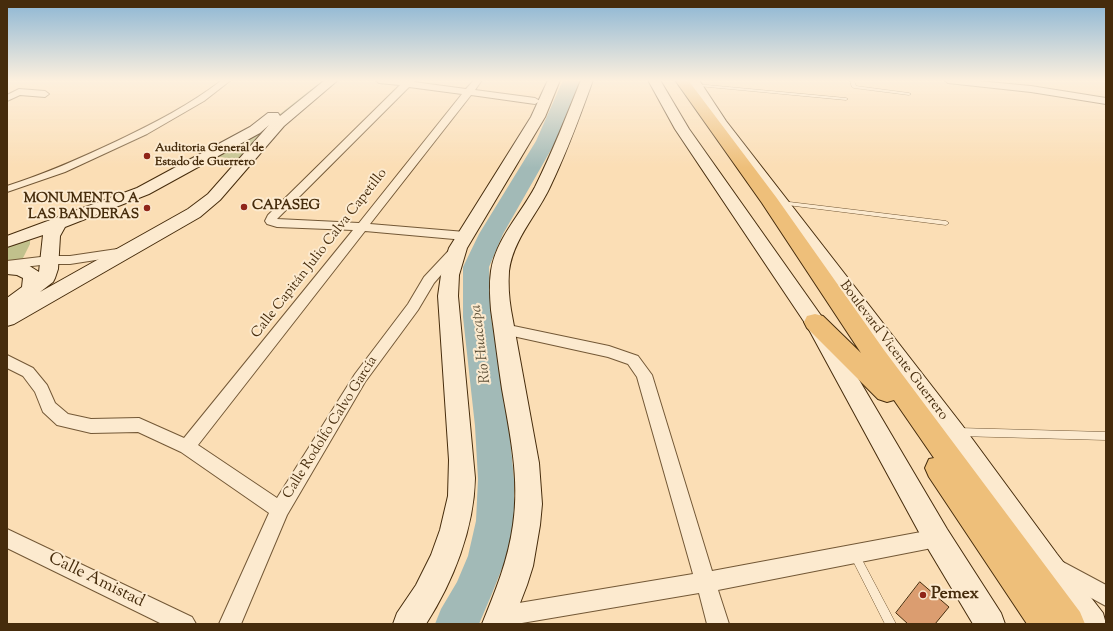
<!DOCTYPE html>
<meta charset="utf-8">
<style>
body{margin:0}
#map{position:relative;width:1113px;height:631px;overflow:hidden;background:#fbdeb5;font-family:"Sorts Mill Goudy",serif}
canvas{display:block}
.frame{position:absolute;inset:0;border:8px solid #462c0c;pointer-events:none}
</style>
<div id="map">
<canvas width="1113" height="631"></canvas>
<div class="frame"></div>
</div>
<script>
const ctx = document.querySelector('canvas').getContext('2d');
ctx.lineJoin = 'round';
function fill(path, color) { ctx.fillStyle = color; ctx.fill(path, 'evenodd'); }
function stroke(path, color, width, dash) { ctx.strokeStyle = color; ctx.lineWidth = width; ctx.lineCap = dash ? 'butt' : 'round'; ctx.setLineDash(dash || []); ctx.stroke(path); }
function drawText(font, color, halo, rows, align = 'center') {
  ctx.font = font + ' "Sorts Mill Goudy",serif'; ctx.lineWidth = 4; ctx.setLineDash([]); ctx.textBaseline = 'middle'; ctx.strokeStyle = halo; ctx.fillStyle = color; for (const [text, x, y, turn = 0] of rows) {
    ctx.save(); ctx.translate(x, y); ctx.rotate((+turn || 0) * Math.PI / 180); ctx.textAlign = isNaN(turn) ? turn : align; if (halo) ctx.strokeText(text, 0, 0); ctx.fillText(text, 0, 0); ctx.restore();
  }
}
const green = new Path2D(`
 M 323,80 L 327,80 L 307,94 L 240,160 L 214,156 L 257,132 Z
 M 30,238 L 30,244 L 22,260 L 7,263 L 7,246 Z`);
const river = new Path2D(`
 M 563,80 L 581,80 L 556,141 L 503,234 L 489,267 L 491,317 L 509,426 L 514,479 L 514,521 L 507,556 L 491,596 L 479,624 L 435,624 L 441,609 L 457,582 L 468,556 L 476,521 L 478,479 L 475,426 L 463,317 L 463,267 L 479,234 L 536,141 Z`);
const building = new Path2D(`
 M 920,582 L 949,607 L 935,624 L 908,624 L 896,613 Z`);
const lane = new Path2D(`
 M 850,80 L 854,80 L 856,86 L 909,93 L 911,94 L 909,95 L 854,88 L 852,87 Z
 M 696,84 L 846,98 L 848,99 L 846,100 L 698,86 L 696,85 Z
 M 781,201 L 946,221 L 949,223 L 946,225 L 779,204 L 779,202 Z
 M 958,428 L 1106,432 L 1106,440 L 958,436 L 955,434 L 954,432 L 955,430 Z
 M 855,550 L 858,552 L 896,624 L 885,624 L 850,555 L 852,552 Z`);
const street = new Path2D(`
 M 222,80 L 231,80 L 204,101 L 147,134 L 65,172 L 7,192 L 7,186 C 45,174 81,158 117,141 C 154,123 190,105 222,80 Z
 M 375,80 L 405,81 L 415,80 L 414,82 L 466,89 L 474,80 L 482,80 L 475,90 L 535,98 L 540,101 L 535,104 L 471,95 L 370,224 L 465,232 L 469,233 L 471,236 L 469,239 L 465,240 L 365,231 L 198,445 L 277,498 L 355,374 L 408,304 L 424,277 L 454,245 L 462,245 L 464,248 L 462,251 L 434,283 L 418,310 L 365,382 L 287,515 L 241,624 L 219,624 L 269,513 L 181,452 L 138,432 L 91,433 L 57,425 L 43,412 L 35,392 L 23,376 L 7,368 L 7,355 L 33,368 L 47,385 L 55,403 L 68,414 L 91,419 L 139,418 L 184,438 L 353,230 L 277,227 L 267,224 L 265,221 L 268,215 L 400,85 L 379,83 ZM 409,87 L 462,94 L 359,223 L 277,219 Z
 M 944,80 L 967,80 L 1031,86 L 1106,98 L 1106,104 L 1031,92 L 948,83 Z
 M 19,89 L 45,91 L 49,94 L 45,97 L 20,95 L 7,101 L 7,95 Z
 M 124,248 L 128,249 L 130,252 L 128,255 L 70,264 L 49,264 L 7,269 L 7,261 L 49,256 L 70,256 Z
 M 504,324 L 609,346 L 638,356 L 652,375 L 712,571 L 937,529 L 944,531 L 947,538 L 944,545 L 937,547 L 718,590 L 729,624 L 707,624 L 699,593 L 516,624 L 494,623 L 491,616 L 494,609 L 501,606 L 693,574 L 637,377 L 628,364 L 608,357 L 499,333 L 497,329 L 499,325 Z
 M 7,529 L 192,617 L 196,624 L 162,624 L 7,548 Z
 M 1063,562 L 1106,585 L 1106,606 L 1056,579 L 1053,572 L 1056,565 Z`);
const secondary = new Path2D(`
 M 325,80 L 338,80 L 284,126 L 220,200 L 200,217 L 14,324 L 7,326 L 7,298 L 22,287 L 23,278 L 17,275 L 7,274 L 7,262 L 28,265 L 39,272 L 43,235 L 7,247 L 7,236 L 137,188 L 250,127 L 268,113 L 278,113 L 280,116 ZM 269,125 L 208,194 L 188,209 L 40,292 L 53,282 L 55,278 L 58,269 L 60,236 L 65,227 L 149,194 L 260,133 Z
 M 548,80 L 560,80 L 545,117 L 467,248 L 459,275 L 458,296 L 475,478 C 474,529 453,582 426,624 L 393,624 L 397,613 L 416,585 L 431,555 L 440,530 L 448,496 L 449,460 L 438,296 L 441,275 L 449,248 L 531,117 Z
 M 581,80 L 593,80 C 580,116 567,152 550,187 C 537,215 513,239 509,271 C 508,284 509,298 511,310 L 539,463 L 542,504 L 540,525 L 533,566 L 527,585 L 512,624 L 482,624 C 495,592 508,561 513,525 C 520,479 510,434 502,389 C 498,363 495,337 491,310 C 490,297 489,284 491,271 C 496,239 520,215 535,187 C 553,151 566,117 581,80 Z
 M 648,80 L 660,80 L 689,129 L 822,317 L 947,529 L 1001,613 L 1005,624 L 973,624 L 927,547 L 807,326 L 675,129 Z
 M 687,80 L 699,80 L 726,121 L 962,425 L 1057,554 L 1103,613 L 1106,624 L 1074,624 L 1037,574 L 946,439 L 716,126 Z`);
const highway = new Path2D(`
 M 675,80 L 688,80 L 776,197 L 884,350 L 1080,612 L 1085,624 L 1027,624 L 929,477 L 925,468 L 929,459 L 934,458 L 894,400 L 887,402 L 878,399 L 807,328 L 804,322 L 807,316 L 815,314 L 823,316 L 861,353 L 762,203 Z`);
const markers = [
 [147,156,4,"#8f2418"],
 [244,207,4,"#8f2418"],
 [147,208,4,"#8f2418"],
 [923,595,4,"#8f2418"]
];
const farPoinames = [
 ["Auditoria General de",155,149],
 ["Estado de Guerrero",155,163]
];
const poiNames = [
 ["MONUMENTO A",139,200],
 ["LAS BANDERAS",139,216],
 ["CAPASEG",252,207,"left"]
];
const streetNames = [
 ["Calle Capitán Julio Calva Capetillo",320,254,-52],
 ["Boulevard Vicente Guerrero",893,351,53],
 ["Calle Rodolfo Calvo García",331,428,-58]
];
const waterNames = [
 ["Río Huacapa",482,344,-97]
];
const nearStreetnames = [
 ["Calle Amistad",96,581,26]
];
const nearPoinames = [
 ["Pemex",931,595]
];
fill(green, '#c1c18c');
fill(river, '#a2bab7');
fill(building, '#db9d70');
stroke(building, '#462c0c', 1);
stroke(lane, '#735836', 1);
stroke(street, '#735836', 2);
stroke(secondary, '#462c0c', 2);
stroke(highway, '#462c0c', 2);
fill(lane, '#fceacf');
fill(street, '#fceacf');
fill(secondary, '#fceacf');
fill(highway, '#eebf7a');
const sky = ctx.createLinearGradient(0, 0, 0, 168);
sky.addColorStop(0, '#8cb6d4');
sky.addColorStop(0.48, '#fdf0de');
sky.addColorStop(1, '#fdf0de00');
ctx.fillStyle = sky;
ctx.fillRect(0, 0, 1113, 168);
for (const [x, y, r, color] of markers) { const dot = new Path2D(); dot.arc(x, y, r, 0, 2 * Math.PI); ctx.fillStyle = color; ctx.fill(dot); stroke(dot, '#fceacf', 1.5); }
drawText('bold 12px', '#462c0c', '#fceacf', farPoinames, 'left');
drawText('bold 14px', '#462c0c', '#fceacf', poiNames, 'right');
drawText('14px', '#462c0c', '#fceacf', streetNames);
drawText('italic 15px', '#5d5037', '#fceacf', waterNames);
drawText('17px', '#462c0c', '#fceacf', nearStreetnames);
drawText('bold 17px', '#462c0c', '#fceacf', nearPoinames, 'left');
</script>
